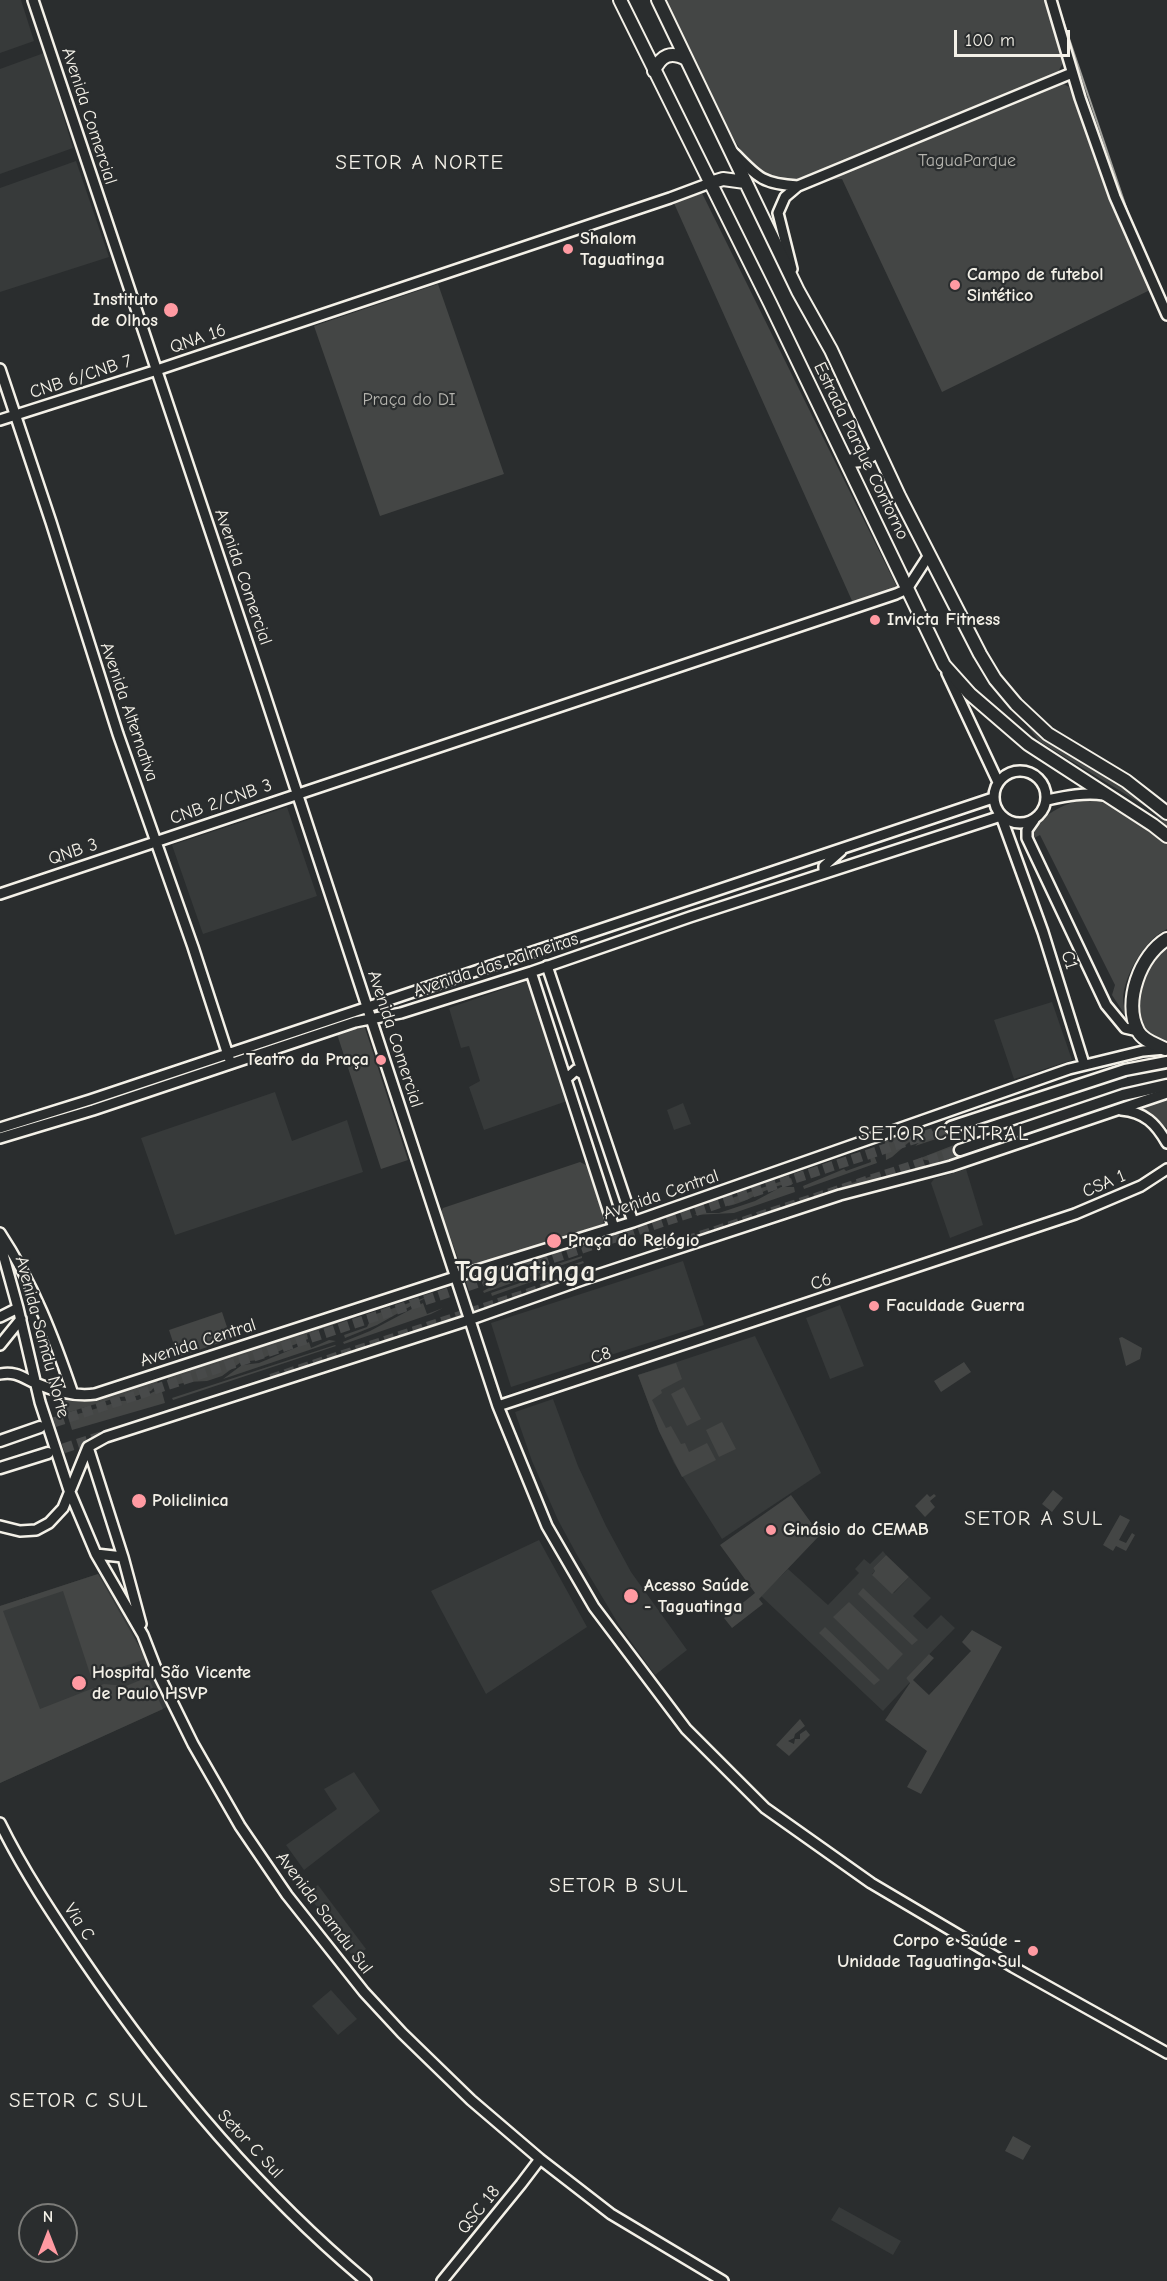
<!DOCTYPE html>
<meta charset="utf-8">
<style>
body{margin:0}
#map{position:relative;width:1167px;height:2281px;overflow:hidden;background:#2a2d2e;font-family:"Comic Neue",sans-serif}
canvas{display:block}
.north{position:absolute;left:18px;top:2203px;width:60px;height:60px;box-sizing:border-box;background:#2a2d2e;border:2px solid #7b7b78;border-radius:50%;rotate:0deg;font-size:16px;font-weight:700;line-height:24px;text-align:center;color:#f4f1e8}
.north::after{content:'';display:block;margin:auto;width:21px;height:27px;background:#ff9aa2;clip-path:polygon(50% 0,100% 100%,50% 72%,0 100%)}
.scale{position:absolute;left:954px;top:30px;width:116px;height:27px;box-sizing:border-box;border:3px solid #f4f1e8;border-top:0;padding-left:8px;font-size:18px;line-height:21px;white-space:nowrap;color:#f4f1e8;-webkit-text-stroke:4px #2a2d2e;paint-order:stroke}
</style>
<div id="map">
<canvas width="1167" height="2281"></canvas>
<div class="north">N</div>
<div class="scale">100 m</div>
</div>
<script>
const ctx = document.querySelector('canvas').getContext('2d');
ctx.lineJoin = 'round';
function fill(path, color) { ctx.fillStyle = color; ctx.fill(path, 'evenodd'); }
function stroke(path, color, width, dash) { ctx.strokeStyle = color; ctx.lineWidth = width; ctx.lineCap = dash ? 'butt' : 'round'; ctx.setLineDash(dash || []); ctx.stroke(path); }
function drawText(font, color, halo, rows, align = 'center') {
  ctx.font = font + ' "Comic Neue",sans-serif'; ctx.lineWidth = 4.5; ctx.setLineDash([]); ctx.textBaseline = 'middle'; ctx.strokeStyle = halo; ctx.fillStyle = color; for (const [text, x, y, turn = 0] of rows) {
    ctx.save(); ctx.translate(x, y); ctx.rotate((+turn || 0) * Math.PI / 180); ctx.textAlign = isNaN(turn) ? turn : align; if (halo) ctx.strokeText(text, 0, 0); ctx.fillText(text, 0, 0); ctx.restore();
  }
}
const built = new Path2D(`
 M 0,0 L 21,0 L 34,41 L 0,53 Z
 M 44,53 L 73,148 L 0,174 L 0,69 Z
 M 76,161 L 109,257 L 0,292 L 0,188 Z
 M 287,807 L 317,896 L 203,934 L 172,845 Z
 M 527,981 L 567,1101 L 484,1130 L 469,1087 L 480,1081 L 469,1046 L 461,1048 L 449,1008 Z
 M 1052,1002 L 1072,1060 L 1014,1079 L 994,1020 Z
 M 275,1092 L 292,1141 L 347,1120 L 363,1172 L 175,1235 L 141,1138 Z
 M 683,1103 L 691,1124 L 674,1130 L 667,1110 Z
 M 966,1169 L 983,1225 L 950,1238 L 931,1183 L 934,1179 Z
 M 683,1261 L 704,1325 L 511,1387 L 491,1323 Z
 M 840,1305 L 864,1366 L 830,1379 L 806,1318 Z
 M 755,1336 L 821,1473 L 722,1539 L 674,1463 L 659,1431 L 638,1375 Z
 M 553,1399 L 578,1466 L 606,1526 L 631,1572 L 687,1650 L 655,1675 L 619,1625 L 577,1555 L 558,1520 L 532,1461 L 515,1412 Z
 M 539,1540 L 587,1627 L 486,1694 L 431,1591 Z
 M 883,1551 L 886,1555 L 873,1568 L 875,1571 L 872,1574 L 894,1593 L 909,1577 L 931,1598 L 913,1616 L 927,1629 L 941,1615 L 955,1628 L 906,1678 L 910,1682 L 883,1711 L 761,1596 L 788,1569 L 828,1605 L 859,1573 L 855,1569 L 864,1559 L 870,1564 Z
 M 98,1574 L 105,1579 L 112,1591 L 169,1706 L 0,1783 L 0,1606 Z
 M 354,1772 L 380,1811 L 304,1870 L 286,1845 L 337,1809 L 324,1789 Z
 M 318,1885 L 366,1949 L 354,1958 L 307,1893 Z
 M 331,1990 L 357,2019 L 338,2035 L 312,2006 Z
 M 839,2207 L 901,2241 L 893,2255 L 831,2220 Z`);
const green = new Path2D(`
 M 665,0 L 1049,0 L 1063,58 L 1063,63 L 1059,70 L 1062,83 L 1069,87 L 1108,191 L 1150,290 L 942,392 L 842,179 C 820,180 789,188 768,178 C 735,163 683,37 665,0 Z
 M 700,189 L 898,589 L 853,603 L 673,201 Z
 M 438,284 L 504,474 L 380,516 L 314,326 Z
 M 1026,724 C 1071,759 1127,780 1167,819 L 1167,826 L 1148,808 L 1039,741 Z
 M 1089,797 C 1121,801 1145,822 1167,844 L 1167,929 C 1145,939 1124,975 1123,999 C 1123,1005 1126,1012 1127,1018 L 1112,995 L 1115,985 L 1040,835 L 1034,838 L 1033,832 C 1045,811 1066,804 1089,797 Z
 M 1167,943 L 1167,1044 C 1162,1041 1155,1039 1150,1035 C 1132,1021 1135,986 1145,968 C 1151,959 1160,951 1167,943 Z
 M 364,1025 L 408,1160 L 381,1169 L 337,1034 Z
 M 1167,1100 L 1167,1128 L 1141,1106 Z
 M 950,1120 L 954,1133 L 915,1146 L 933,1131 Z
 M 922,1127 L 925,1127 L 924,1129 L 892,1157 L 886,1160 L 885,1141 Z
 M 959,1143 L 964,1157 C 949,1163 934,1161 918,1159 Z
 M 874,1155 L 877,1163 L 804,1189 L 803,1186 L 844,1169 L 846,1171 L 871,1162 L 870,1158 Z
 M 580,1162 L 586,1165 L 604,1217 L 603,1224 L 475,1266 L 466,1266 L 459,1261 L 441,1212 L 443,1208 Z
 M 880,1173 L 881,1177 L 887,1179 L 808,1202 L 807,1199 Z
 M 791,1178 L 793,1184 C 767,1184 754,1201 728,1206 L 726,1200 Z
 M 781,1187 L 794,1187 L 795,1192 L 734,1213 L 694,1215 L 700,1213 L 719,1213 L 755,1201 Z
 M 582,1256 L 582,1258 L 484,1293 L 483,1291 L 501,1282 Z
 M 583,1261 L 584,1263 L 492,1296 L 491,1293 Z
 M 427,1297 L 377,1325 L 345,1338 L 344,1335 L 367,1327 L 369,1323 L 367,1317 Z
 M 423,1303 L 427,1314 L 443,1308 L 431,1314 L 344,1344 L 343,1342 L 370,1331 Z
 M 222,1312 L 231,1339 L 178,1357 L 169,1330 Z
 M 462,1314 L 463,1318 L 346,1354 L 346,1353 Z
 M 356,1315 L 356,1317 L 307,1334 L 308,1339 L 258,1360 L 241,1362 L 222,1376 L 207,1381 L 188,1382 L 170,1386 L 167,1376 Z
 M 1122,1337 L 1142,1348 L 1140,1359 L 1126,1366 L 1119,1338 Z
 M 329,1340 L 336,1341 L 223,1379 L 242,1365 L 259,1363 L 309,1342 L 311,1348 Z
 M 335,1345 L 336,1346 L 173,1400 L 172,1398 Z
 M 964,1362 L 971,1372 L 941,1392 L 934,1381 Z
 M 676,1363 L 682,1379 L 661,1390 L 662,1393 L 652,1400 L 666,1428 L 671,1426 L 681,1444 L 685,1443 L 689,1452 L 707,1443 L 716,1460 L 682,1477 L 659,1431 L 638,1375 Z
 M 159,1378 L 157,1384 L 151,1391 L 136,1396 L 119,1397 L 66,1413 L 61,1397 L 83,1402 Z
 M 684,1387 L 701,1419 L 687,1426 L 671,1394 Z
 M 157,1390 L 162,1392 L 165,1403 L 72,1430 L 68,1417 L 121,1401 L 138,1400 Z
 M 722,1422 L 736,1449 L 719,1457 L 706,1430 Z
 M 1053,1490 L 1063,1498 L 1052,1512 L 1042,1504 Z
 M 927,1494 L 930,1497 L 934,1494 L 936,1496 L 930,1501 L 935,1507 L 925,1517 L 915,1506 Z
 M 791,1495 L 820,1535 L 759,1599 L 763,1604 L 732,1628 L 724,1618 L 755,1593 L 720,1545 Z
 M 1120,1515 L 1130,1520 L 1119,1540 L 1126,1543 L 1132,1533 L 1135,1535 L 1126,1551 L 1116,1546 L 1113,1551 L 1103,1545 Z
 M 886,1555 L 909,1577 L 892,1594 L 872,1575 L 875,1571 L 873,1568 Z
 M 98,1574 L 146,1659 L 91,1677 L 63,1591 L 3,1611 L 40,1709 L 104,1684 L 126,1686 L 148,1677 L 163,1709 L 0,1783 L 0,1606 Z
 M 863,1588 L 918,1640 L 912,1645 L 858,1594 Z
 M 849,1602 L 903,1654 L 888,1670 L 833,1617 Z
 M 825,1627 L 880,1680 L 874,1685 L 819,1633 Z
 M 972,1630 L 1002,1647 L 921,1794 L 907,1787 L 927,1751 L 885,1720 L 910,1683 L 906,1678 L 929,1654 L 934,1658 L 913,1680 L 929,1695 L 971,1651 L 962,1642 Z
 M 800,1719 L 805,1726 L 795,1734 L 794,1738 L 788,1741 L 794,1744 L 795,1739 L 800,1739 L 800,1734 L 806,1730 L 810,1735 L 789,1756 L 776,1745 Z
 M 1013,2136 L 1031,2146 L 1023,2160 L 1005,2151 Z`);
const stream = new Path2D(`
 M 1056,0 L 1130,219
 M 1153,271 L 1167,301`);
const primaryTunnel = new Path2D(`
 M 658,1250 L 960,1150
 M 271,1379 L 577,1277
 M 40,1427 L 951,1127
 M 49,1453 L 108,1434`);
const secondary = new Path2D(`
 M 33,0 L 262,686 L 498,1406 L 547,1526 L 594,1607 L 686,1729 L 765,1808 L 871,1883 L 1013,1967 L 1167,2053
 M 1051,0 L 1080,98 L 1115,197 L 1167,315
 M 734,153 C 758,178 763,184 798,186
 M 792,269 L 778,213 L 785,197 L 798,186 L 1072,73
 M 0,369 L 51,522 L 118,734 L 193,947 L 229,1058
 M 0,420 L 157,370 L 670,198 L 710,183
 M 947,673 L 998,782
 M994 797a26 26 0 1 1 52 0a26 26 0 1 1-52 0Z
 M 1047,800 C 1066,796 1085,792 1104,795
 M 1034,820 L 1027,830 L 1027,838 L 1106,1005 L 1125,1028 L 1138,1031
 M 829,871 L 824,869 L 824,866 L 841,851
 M 0,894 L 896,594 L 907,589 L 929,555
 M 547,966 L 633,1222
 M 531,972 L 614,1228
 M 566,1079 L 576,1070 L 583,1074
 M 1121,1110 C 1145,1112 1156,1124 1167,1143
 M 0,1128 L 90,1100 L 993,798
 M 0,1138 L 93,1110 L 355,1022 L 401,1013 L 531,972 L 690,917 L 1001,816 L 1043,932 L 1084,1064
 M 0,1233 C 33,1283 54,1338 73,1394
 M 0,1243 L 18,1308 L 40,1402 L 69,1490 L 96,1554 L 143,1635 L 157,1671 L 193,1744 L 240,1826 L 287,1895 L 364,1992 L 402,2033 L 471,2100 L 540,2159 L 611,2214 L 723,2281
 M 0,1317 L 18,1308
 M 0,1345 L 21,1319
 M 0,1374 C 15,1371 22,1377 35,1383 C 54,1391 75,1397 95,1394 L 455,1277 L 633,1222 L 1069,1069 L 1143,1051 L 1165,1049
 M 498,1406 L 1075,1214 L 1141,1186 L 1167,1169
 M 88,1447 L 123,1557 L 141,1624
 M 0,1526 L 20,1531 L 36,1530 L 49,1523 L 63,1508 L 88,1447 L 106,1437 L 469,1320 L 582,1280 L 840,1195 L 951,1166 L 1167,1093
 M 96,1554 L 123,1557
 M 0,1823 C 23,1870 53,1915 82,1958 C 163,2077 256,2189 366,2281
 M 442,2281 L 521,2184 L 540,2159`);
const primary = new Path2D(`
 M 951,1127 L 1125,1070 L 1167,1062
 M 960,1150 L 1123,1095 L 1167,1085
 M 0,1441 L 40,1427
 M 0,1468 L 48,1453`);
const highway = new Path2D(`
 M 620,0 L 770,303 L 944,665 L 970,694 L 1028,744 L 1153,825 L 1167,836
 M 658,0 L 798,291 L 831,350 L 899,496 L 980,654 L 995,679 L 1016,704 L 1048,734 L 1126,781 L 1167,813
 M 654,71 C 661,55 671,51 686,59
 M 710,183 L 723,179 L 745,182
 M 846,460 C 859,462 868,460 877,450
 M 1165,1049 C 1156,1044 1143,1041 1138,1031 C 1123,1002 1140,955 1167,939`);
const markers = [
 [568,249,6,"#ff9aa2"],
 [955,285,6,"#ff9aa2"],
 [171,310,8,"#ff9aa2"],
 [875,620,6,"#ff9aa2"],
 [381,1060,6,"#ff9aa2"],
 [554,1241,8,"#ff9aa2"],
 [874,1306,6,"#ff9aa2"],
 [139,1501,8,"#ff9aa2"],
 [771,1530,6,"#ff9aa2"],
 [631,1596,8,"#ff9aa2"],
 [79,1683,8,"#ff9aa2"],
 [1033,1951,6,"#ff9aa2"]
];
const streetNames = [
 ["Avenida Comercial",89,116,72],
 ["QNA 16",198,339,-19],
 ["CNB 6/CNB 7",81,377,-18],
 ["Estrada Parque Contorno",861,451,64],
 ["Avenida Comercial",243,577,71],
 ["Avenida Alternativa",129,712,71],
 ["CNB 2/CNB 3",221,802,-19],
 ["QNB 3",73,852,-18],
 ["C1",1069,960,72],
 ["Avenida das Palmeiras",496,965,-18],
 ["Avenida Comercial",395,1039,72],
 ["CSA 1",1104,1184,-23],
 ["Avenida Central",661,1195,-19],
 ["C6",821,1282,-18],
 ["Avenida Samdu Norte",42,1337,75],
 ["Avenida Central",198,1343,-18],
 ["C8",601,1356,-19],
 ["Avenida Samdu Sul",324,1913,53],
 ["Via C",79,1922,57],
 ["Setor C Sul",250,2144,47],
 ["QSC 18",479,2210,-51]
];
const parkNames = [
 ["TaguaParque",967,161],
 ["Praça do DI",409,400]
];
const poiNames = [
 ["Shalom",580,239],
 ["Taguatinga",580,260],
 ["Campo de futebol",967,275],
 ["Sintético",967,296],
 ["Instituto",158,300,"right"],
 ["de Olhos",158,321,"right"],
 ["Invicta Fitness",887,620],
 ["Teatro da Praça",369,1060,"right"],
 ["Praça do Relógio",568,1241],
 ["Faculdade Guerra",886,1306],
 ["Policlinica",152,1501],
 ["Ginásio do CEMAB",783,1530],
 ["Acesso Saúde",644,1586],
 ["- Taguatinga",644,1607],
 ["Hospital São Vicente",92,1673],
 ["de Paulo HSVP",92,1694],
 ["Corpo e Saúde -",1021,1941,"right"],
 ["Unidade Taguatinga Sul",1021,1962,"right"]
];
const quarterNames = [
 ["SETOR A NORTE",420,163],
 ["SETOR CENTRAL",944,1134],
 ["SETOR A SUL",1034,1519],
 ["SETOR B SUL",619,1886],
 ["SETOR C SUL",79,2101]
];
const townNames = [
 ["Taguatinga",525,1273]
];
fill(built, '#373a3a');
fill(green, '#444645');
stroke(stream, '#9f9f9a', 2);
stroke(primaryTunnel, '#484a4a', 10, [10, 5]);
stroke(secondary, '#f4f1e8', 14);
stroke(primary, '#f4f1e8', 15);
stroke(highway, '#f4f1e8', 16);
stroke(secondary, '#2a2d2e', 9);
stroke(primary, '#2a2d2e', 10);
stroke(highway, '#2a2d2e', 12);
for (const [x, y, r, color] of markers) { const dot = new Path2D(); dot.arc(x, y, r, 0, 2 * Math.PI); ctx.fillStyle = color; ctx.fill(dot); stroke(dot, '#2a2d2e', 2); }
drawText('18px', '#f4f1e8', '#2a2d2e', streetNames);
drawText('18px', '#b6b5af', '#2a2d2e', parkNames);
drawText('bold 18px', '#f4f1e8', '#2a2d2e', poiNames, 'left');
ctx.letterSpacing = '1.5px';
drawText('21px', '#f4f1e8', '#2a2d2e', quarterNames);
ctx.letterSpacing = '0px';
drawText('bold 30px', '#f4f1e8', '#2a2d2e', townNames);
</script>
